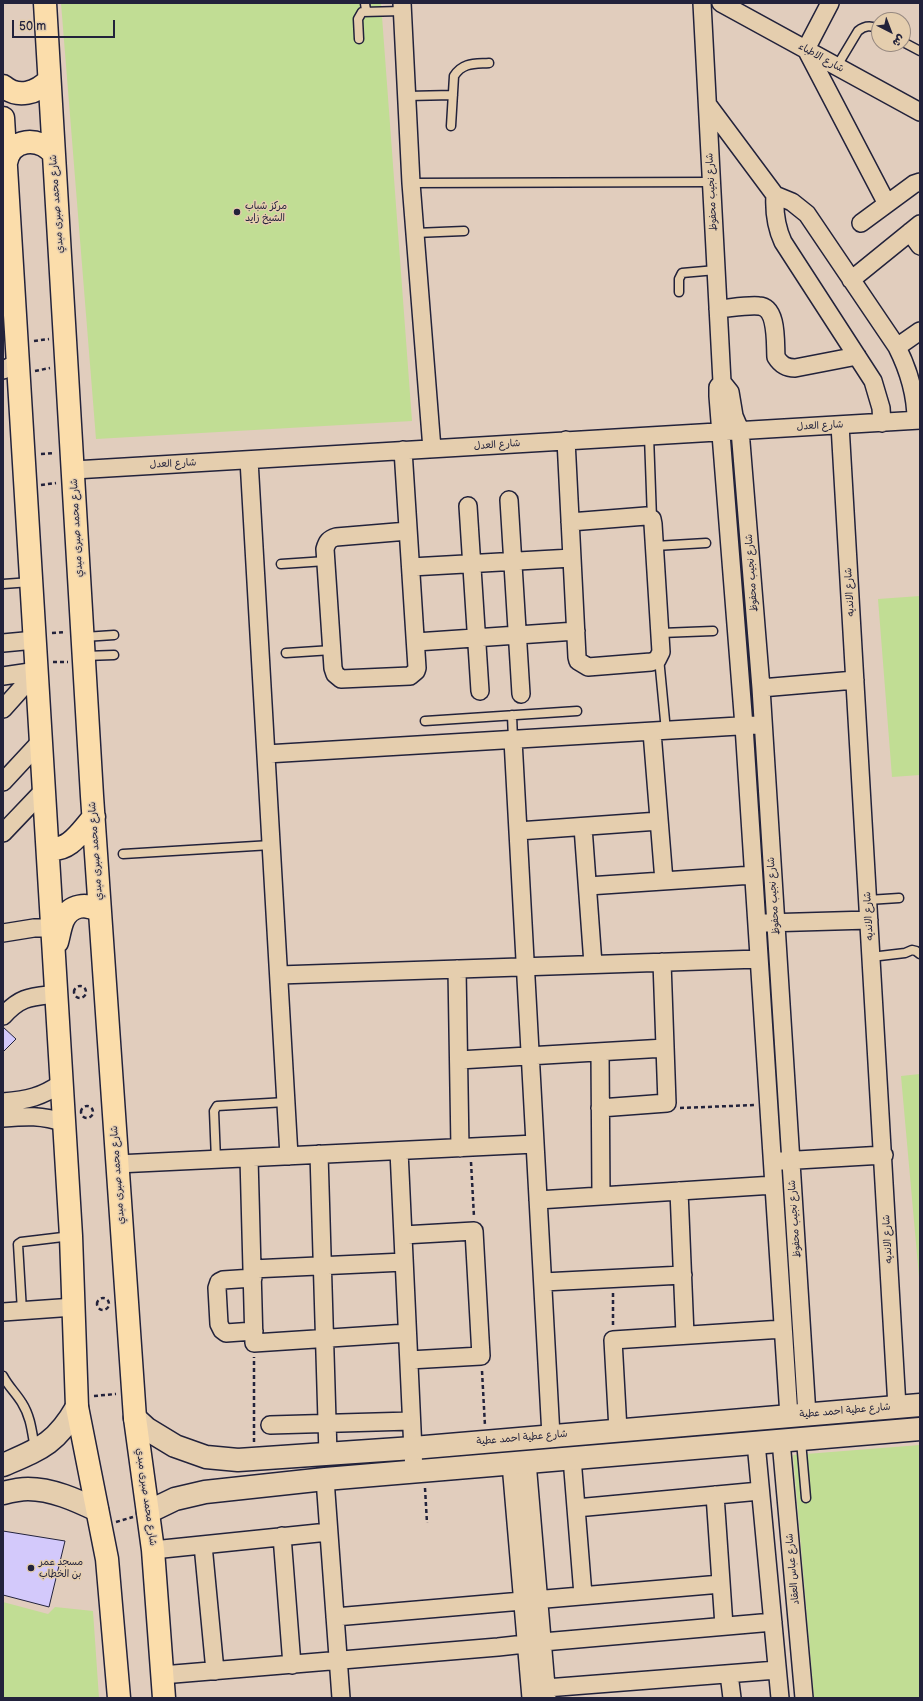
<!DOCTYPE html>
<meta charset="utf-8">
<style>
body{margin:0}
#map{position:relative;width:923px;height:1701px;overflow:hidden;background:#e1cdbd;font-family:"Balsamiq Sans","Playpen Sans Arabic",sans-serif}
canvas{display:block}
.frame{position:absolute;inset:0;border:4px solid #22223b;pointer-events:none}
.north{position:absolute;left:871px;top:12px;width:40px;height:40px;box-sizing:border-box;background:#e5ceae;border:1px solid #978980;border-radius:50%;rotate:138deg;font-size:11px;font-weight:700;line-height:16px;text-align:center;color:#22223b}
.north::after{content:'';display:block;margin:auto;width:14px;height:18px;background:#22223b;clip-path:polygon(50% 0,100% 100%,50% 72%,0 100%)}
.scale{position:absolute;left:12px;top:20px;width:103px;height:18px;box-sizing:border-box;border:2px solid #22223b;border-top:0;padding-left:5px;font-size:12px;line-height:14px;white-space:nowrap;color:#22223b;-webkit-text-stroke:3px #e5ceae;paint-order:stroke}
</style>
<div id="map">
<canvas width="923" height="1701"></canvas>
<div class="frame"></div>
<div class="north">ش</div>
<div class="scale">50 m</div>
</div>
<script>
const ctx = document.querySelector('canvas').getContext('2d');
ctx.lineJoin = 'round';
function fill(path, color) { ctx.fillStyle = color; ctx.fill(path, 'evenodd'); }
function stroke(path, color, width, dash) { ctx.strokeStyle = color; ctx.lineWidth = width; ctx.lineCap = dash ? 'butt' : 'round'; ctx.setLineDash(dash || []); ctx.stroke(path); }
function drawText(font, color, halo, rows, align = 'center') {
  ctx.font = font + ' "Balsamiq Sans","Playpen Sans Arabic",sans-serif'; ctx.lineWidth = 3; ctx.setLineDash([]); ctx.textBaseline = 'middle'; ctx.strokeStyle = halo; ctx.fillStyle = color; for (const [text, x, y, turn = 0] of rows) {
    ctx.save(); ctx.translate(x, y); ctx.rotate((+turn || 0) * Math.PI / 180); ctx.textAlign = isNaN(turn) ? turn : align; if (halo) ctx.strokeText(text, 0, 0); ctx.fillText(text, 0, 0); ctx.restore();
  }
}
const green = new Path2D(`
 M 61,3 L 381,3 L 412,421 L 96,439 Z
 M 920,596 L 920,775 L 892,777 L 878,599 Z
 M 920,1074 L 920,1288 L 901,1076 Z
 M 920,1445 L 920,1698 L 814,1698 L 793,1455 Z
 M 3,1602 L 48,1614 L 55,1607 L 93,1611 L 99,1698 L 3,1698 Z`);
const building = new Path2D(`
 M 3,1027 L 16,1039 L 3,1052 Z
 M 3,1531 L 65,1541 L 49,1607 L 3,1595 Z`);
const path = new Path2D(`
 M 34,341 L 49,339
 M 35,371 L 50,368
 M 41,454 L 54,453
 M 41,485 L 56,483
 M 52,633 L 65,632
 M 53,662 L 68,662
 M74 992a6 6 0 1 1 12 0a6 6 0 1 1-12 0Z
 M81 1112a6 6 0 1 1 12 0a6 6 0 1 1-12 0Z
 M 680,1108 L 755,1105
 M 471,1162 L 474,1217
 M 613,1293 L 613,1326
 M97 1304a6 6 0 1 1 12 0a6 6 0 1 1-12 0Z
 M 482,1371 L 485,1426
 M 94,1396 L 116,1394
 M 254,1442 L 254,1357
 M 425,1488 L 427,1523
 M 116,1522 L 133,1517`);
const lane = new Path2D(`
 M 365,3 L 366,11
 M 359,39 L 358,19 L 362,12 L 402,11
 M 903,42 L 920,51
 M 837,66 L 858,31 C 865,25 871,25 879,29
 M 407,96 L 453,95
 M 451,126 L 454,76 C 463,62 475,64 489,63
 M 411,183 L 712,182
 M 415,233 L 464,231
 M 679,292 L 679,279 L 682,273 L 716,270
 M 649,436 L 652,519
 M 655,546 L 706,543
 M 281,564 L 326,561
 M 3,584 L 31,582
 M 661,633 L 713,631
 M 84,637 L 114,635
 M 286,653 L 332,650
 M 85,656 L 114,655
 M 659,658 L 666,731
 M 512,715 L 513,740
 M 425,721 L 577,711
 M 123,854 L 271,845
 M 868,900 L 899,898
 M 871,957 L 905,953 L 912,950 L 916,951 L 920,954
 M 216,1160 L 214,1111 L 217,1106 L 286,1102
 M 22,1311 L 18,1244 L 21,1242 L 71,1236
 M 3,1376 C 8,1386 16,1393 22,1403 C 31,1417 32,1433 35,1449
 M 801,1441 L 806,1498`);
const street = new Path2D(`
 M 402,3 L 411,183 L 432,449
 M 702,3 L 722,382 L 730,392 L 734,416 L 740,430 L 761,688 L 807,1415
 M 721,3 L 920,112
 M 830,3 L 806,49 L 887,204
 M 708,105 L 775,195 L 792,202 L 807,214 L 897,347 C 909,371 916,394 916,420
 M 775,195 C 774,212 776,227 783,242 L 873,381 L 881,408 L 882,423
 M 861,223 L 914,184 L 920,182
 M 910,232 L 920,246
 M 851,280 L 920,224
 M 718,309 C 731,308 746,305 759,306 C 778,307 775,343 776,357 C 781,365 786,368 795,368 L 857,356
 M 897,347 L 920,331
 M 3,370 L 18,363
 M 722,382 L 718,387 L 718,396 L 744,726 L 789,1416
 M 840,425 L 897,1407
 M 566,440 L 577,657 L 578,661 L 588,667 L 651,662 L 657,660 L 661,652 L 653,524 L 652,519 L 646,516 L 570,522
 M 403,450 L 417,668 L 416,671 L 410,676 L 341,679 L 335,674 L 333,668 L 325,549 C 327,542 329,539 336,537 L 408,531
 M 249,460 L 289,1156
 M 74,470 L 920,420
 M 509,500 L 521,694
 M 468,506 L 480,691
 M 411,567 L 572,558
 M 416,642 L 576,631
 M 3,643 L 35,640
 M 3,676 L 37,671
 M 761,688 L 855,680
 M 3,709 L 37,671
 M 652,732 L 664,881
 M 513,740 L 551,1436
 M 266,754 L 755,725
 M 3,782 L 41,741
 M 583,827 L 593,964
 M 518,831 L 659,821
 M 3,833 L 44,790
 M 588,886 L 753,875
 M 765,923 L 869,920
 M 3,933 L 34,928 L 52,928
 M 457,969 L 460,1148
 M 279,975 L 759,959
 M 3,1016 C 21,996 31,997 56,994
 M 600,1052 L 601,1196
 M 459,1060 L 665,1048
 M 3,1102 C 28,1100 41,1097 62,1083
 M 600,1108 L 667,1103 L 662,962
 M 3,1118 C 27,1116 41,1115 65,1123
 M 399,1151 L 414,1472
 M 319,1154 L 328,1454
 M 249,1158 L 254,1343 L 407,1333
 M 780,1161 L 884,1155
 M 117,1164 L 535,1144
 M 679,1191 L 685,1335
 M 538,1200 L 774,1185
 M 403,1235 L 474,1231 L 481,1356 L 409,1360
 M 252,1269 L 404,1262
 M 253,1278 L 223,1280 L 219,1282 L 217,1288 L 219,1324 L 222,1330 L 226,1333 L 254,1331
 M 543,1282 L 683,1275
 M 3,1312 L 74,1307
 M 270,1425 L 411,1421
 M 618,1430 L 613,1340 L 783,1329
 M 781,1441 L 804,1698
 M 756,1443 L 780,1698
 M 572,1458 L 583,1595
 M 527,1462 L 547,1698
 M 511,1464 L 531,1698
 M 325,1479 L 341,1698
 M 715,1495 L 724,1626
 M 576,1508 L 760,1491
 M 282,1536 L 292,1665
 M 203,1545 L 215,1671
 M 153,1550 L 328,1532
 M 335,1617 L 721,1584
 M 729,1674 L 732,1698
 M 162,1675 L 498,1647 L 543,1642 L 773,1622
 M 546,1688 L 777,1670`);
const secondary = new Path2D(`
 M 135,1418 L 147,1429 L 175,1446 L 206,1457 L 238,1460 L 413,1448 L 920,1405
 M 3,1465 C 40,1449 56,1444 77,1407
 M 3,1493 C 11,1491 20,1489 28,1489 C 52,1489 76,1500 97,1510
 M 148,1512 L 175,1499 L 205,1492 L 325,1479 L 920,1429`);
const primary = new Path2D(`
 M 45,3 L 92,796 L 135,1418 L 153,1550 L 164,1698
 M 3,86 C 18,99 37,93 49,80
 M 3,118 L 71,1236 L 77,1407 L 107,1559 L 119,1698
 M 6,163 C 10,138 39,136 54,154
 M 48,848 C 69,853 82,830 94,817
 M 57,942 C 59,935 60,927 63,920 C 70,905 87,902 100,912`);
const markers = [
 [237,212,4,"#22223b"],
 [31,1568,4,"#22223b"]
];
const streetNames = [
 ["شارع الاطباء",821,58,29],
 ["شارع نجيب محفوظ",712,192,-93],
 ["شارع محمد صبرى مبدي",57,204,-94],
 ["شارع العدل",820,426,-3],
 ["شارع العدل",497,445,-4],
 ["شارع العدل",173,464,-3],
 ["شارع محمد صبرى مبدي",77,528,-93],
 ["شارع نجيب محفوظ",752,573,-94],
 ["شارع الانديه",850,592,-93],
 ["شارع محمد صبرى مبدي",96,851,-94],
 ["شارع نجيب محفوظ",774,896,-94],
 ["شارع الانديه",869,916,-93],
 ["شارع محمد صبرى مبدي",118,1175,-94],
 ["شارع نجيب محفوظ",795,1219,-94],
 ["شارع الانديه",888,1239,-93],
 ["شارع عطية احمد عطية",845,1411,-5],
 ["شارع عطية احمد عطية",522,1438,-5],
 ["شارع محمد صبرى مبدي",146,1497,82],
 ["شارع عباس العقاد",793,1569,-95]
];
const poiNames = [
 ["مركز شباب",245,206],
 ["الشيخ زايد",245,218],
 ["مسجد عمر",39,1562],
 ["بن الخطاب",39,1574]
];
fill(green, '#c1dd94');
fill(building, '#d3c9fb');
stroke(building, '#22223b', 1);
stroke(lane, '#22223b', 11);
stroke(street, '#22223b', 20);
stroke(secondary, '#22223b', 25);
stroke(primary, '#22223b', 25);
stroke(path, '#22223b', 2.5, [4, 3]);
stroke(lane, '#e5ceae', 8);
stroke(street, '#e5ceae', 17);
stroke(secondary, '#e5ceae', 22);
stroke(primary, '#fbddab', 22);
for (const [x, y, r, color] of markers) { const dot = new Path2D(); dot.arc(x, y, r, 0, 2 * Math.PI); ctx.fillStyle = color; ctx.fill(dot); stroke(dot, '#e5ceae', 1.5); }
drawText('10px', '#22223b', '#e5ceae', streetNames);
drawText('10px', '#22223b', '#e5ceae', poiNames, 'left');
</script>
